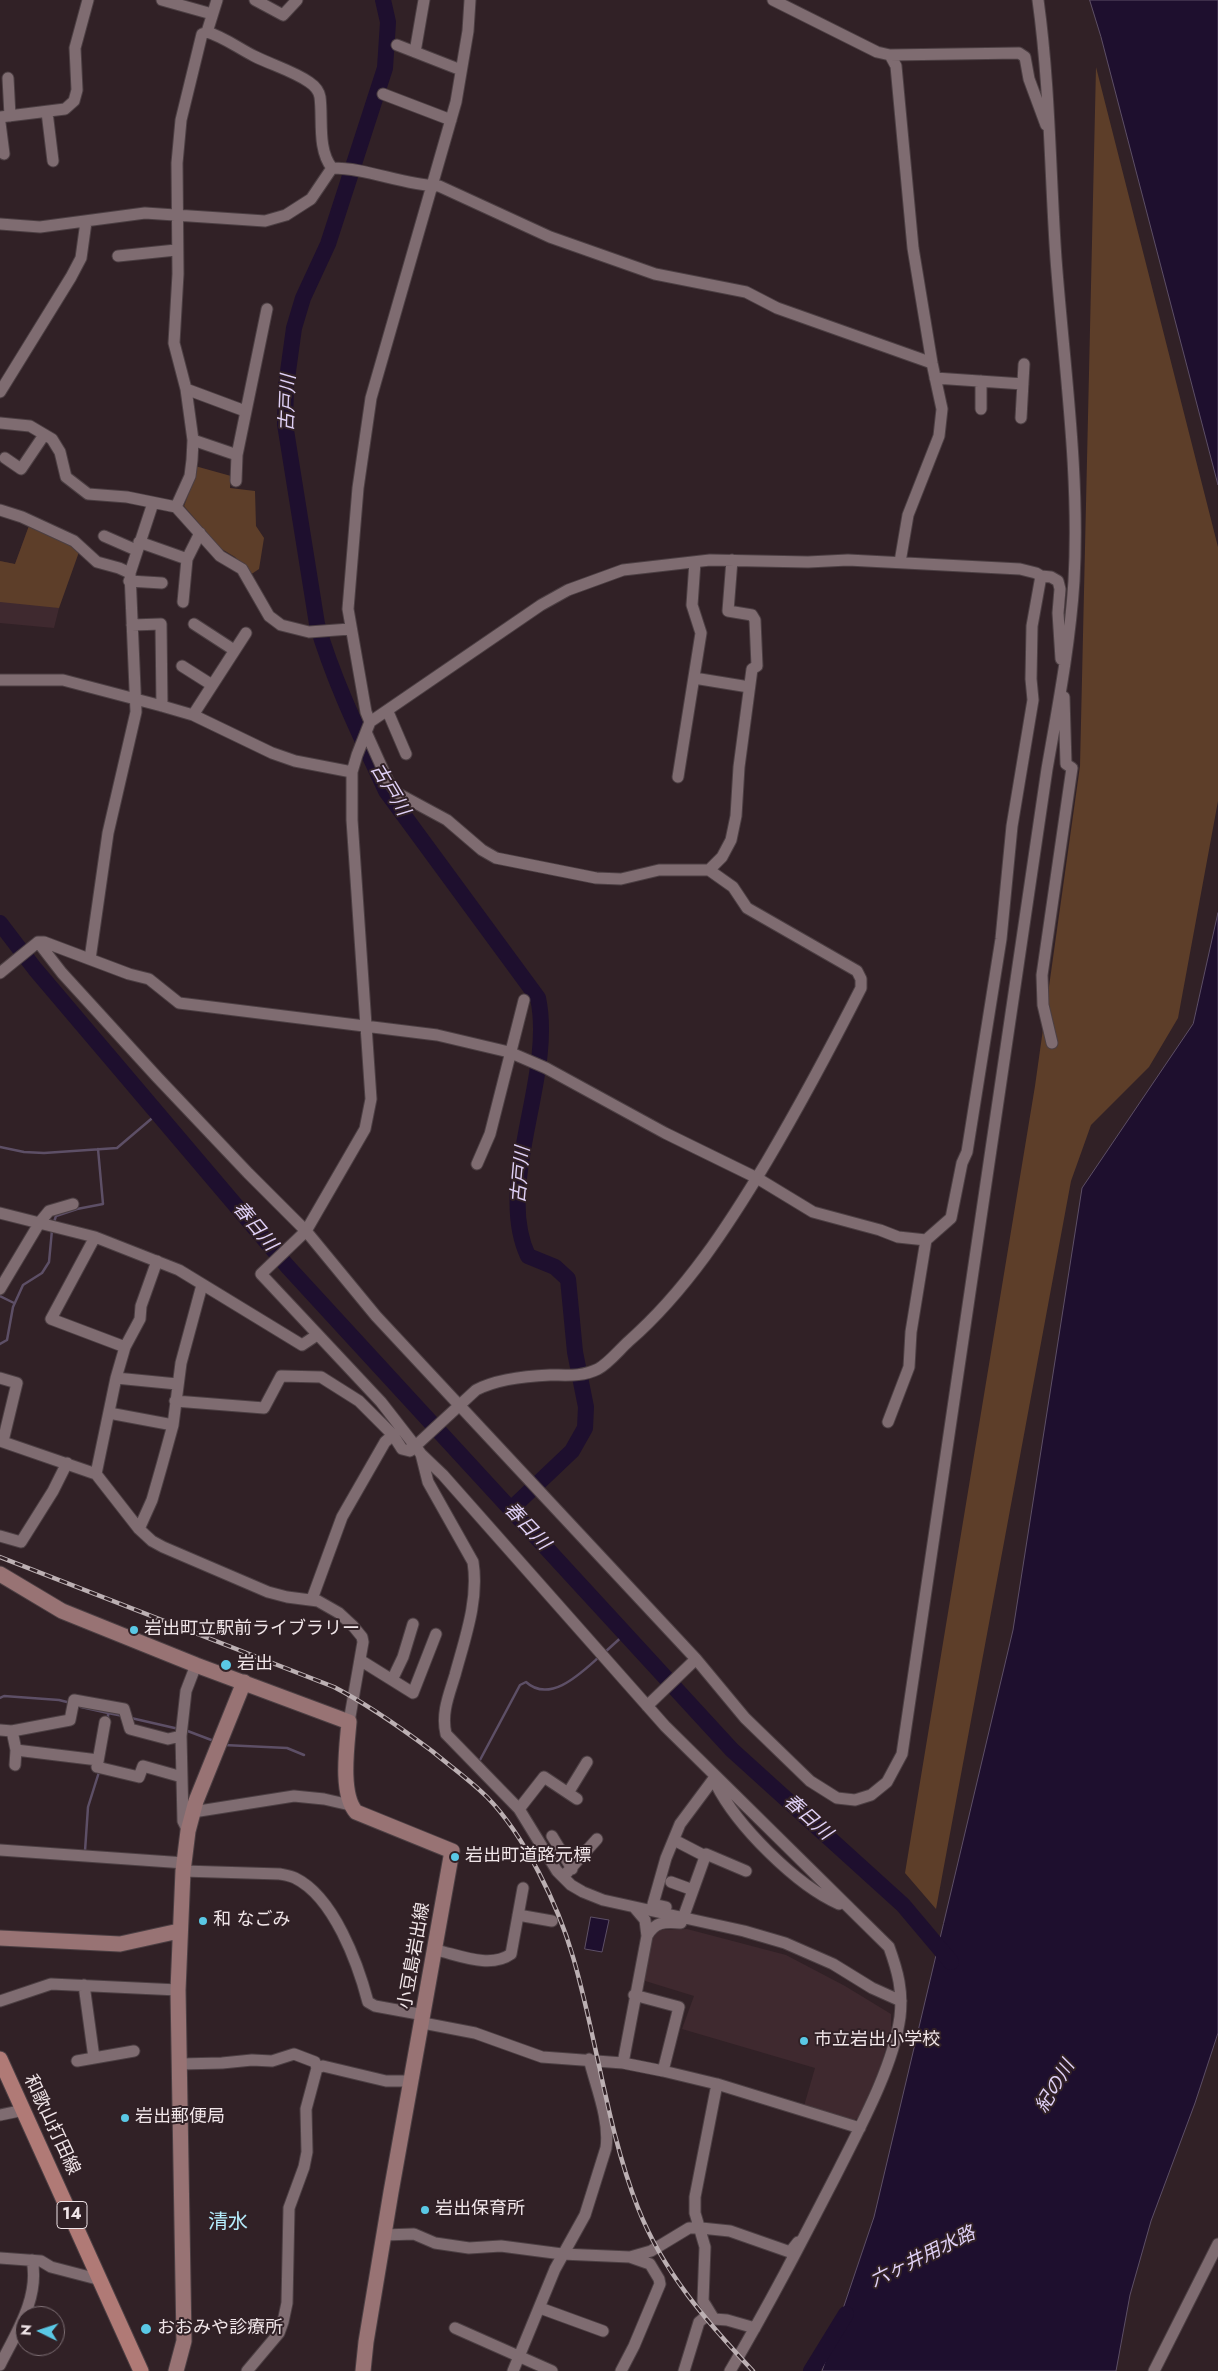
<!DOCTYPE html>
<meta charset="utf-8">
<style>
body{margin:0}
#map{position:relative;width:1218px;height:2371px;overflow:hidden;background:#312126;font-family:Jost,sans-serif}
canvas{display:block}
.north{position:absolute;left:15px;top:2306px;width:50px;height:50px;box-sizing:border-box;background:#312126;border:1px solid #7d6f74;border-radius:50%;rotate:274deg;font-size:14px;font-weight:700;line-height:20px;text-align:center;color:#f0e5e8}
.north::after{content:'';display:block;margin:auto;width:18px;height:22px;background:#5ac8e5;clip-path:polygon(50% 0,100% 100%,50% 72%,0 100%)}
</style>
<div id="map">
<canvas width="1218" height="2371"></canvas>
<div class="north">N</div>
</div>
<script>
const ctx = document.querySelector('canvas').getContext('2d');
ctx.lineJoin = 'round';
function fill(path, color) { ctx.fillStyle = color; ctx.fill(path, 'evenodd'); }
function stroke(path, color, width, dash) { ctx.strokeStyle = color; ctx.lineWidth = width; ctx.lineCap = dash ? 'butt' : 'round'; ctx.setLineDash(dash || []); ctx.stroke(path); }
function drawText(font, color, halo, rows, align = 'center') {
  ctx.font = font + ' Jost,"Noto Sans JP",sans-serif'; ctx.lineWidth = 4; ctx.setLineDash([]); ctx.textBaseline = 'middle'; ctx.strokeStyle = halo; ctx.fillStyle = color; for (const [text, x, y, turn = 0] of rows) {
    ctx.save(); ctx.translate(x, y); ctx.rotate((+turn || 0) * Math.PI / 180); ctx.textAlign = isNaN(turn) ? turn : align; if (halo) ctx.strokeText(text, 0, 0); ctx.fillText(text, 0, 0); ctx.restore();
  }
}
const built = new Path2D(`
 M 30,523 L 59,608 L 54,628 L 0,623 L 0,561 L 15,564 Z
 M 687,1929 L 786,1955 L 845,1986 L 891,2014 L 891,2030 L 880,2069 L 860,2117 L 850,2122 L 804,2106 L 815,2068 L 682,2029 L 694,1996 L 642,1980 L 650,1939 L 660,1930 Z`);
const green = new Path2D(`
 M 1096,67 L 1218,547 L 1218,801 L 1178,1018 L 1149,1067 L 1091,1125 L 1071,1181 L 936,1909 L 905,1873 L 1035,1086 L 1080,766 Z
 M 195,466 L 231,476 L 230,488 L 255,491 L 256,526 L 264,538 L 259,569 L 250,575 L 235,557 L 220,548 L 184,506 L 192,485 Z
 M 30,523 L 70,543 L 79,552 L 59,608 L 0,602 L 0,561 L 15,564 Z`);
const water = new Path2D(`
 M 1090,0 L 1218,0 L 1218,485 L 1101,37 Z
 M 1218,913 L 1218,2033 L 1195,2103 L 1151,2221 L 1130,2295 L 1116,2371 L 822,2371 L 874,2217 L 1013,1630 L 1082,1188 L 1193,1024 Z
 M 591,1917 L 609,1920 L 602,1952 L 585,1949 Z`);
const stream = new Path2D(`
 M 0,1147 L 24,1152 L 44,1153 L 117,1148 L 157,1114
 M 54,1222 L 56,1216 L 77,1209 L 103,1204 L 98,1149
 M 0,1296 L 14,1303
 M 0,1344 L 7,1340 L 13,1307 L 23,1285 L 42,1273 L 49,1262 L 52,1230
 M 604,1653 L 626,1633
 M 0,1698 L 4,1696 L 59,1700 L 71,1703
 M 81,1707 L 108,1713
 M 131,1718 L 179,1729
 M 108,1720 L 108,1713 L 123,1716
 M 185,1730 L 214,1741
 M 224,1745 L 287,1748 L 304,1755
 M 480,1760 L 520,1685 L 526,1682 C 550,1704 581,1673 599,1657
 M 85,1851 L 88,1807 L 99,1772`);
const river = new Path2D(`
 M 383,0 L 388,22 L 385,68 L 328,244 L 303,298 L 294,328 L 286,386 L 285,424 L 317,624 C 334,682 361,737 386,791 L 538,998 C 555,1077 494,1184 528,1256 L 555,1267 L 568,1279 L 575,1352 L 586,1407 L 585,1428 L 572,1451 L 511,1509
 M 0,923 L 35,969 L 288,1267 L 732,1750 L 903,1905 L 951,1962
 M 811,2371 L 846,2314`);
const street = new Path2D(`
 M 162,0 L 212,14
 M 255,0 L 283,15 L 297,0
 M 773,0 L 877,52 L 890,55 L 1019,53 L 1025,57 L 1029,79 L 1046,125
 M 207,32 C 224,37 238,48 254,56 C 272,65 293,71 309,82 C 315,86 319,91 320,97 C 323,119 317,149 332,168
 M 397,45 L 461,70
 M 415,52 L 424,0
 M 890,55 L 896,66 L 913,248 L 932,363 L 942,409 L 939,436 L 908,515 L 900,562
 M 8,78 L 10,116
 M 383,94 L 451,120
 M 47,112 L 53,161
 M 0,117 L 65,109 L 74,101 L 77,90 L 75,48 L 88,0
 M 0,123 L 4,154
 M 0,224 L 40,227 L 145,213 L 265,221 L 286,215 L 311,199 L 332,168 C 368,168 402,185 439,186 L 550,237 L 655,274 L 746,292 L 777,308 L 932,363
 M 118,256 L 176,250
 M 935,378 L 1023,384
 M 186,389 L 245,411
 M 0,392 L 71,277 L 81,258 L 86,222
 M 981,409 L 981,381
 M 1021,418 L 1024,364
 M 0,423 L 30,426 L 52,439 L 60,452 L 66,477 L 88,494 L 127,497 L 176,507 L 220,556 L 242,569 L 269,616 L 281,625 L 309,632 L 350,629
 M 193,440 L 237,455
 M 5,458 L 21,469 L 44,435
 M 236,481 L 237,455 L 267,309
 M 176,507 L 190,476 L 192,460 L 193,440 L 186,389 L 174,343 L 178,274 L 177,163 L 181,120 L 202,34 L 207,32 L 217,0
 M 0,510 L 22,517 L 74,541 L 97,562 L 119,568 L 130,573
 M 104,536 L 136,550
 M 139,542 L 187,559
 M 1041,576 L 1051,577 L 1058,581 L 1060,589 L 1058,613 L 1061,659
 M 129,581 L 162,583
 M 183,602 L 187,559 L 200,533
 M 194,624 L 234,650
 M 132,625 L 161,624 L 162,706
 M 182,666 L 212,685
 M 694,678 L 749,687
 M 0,680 L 63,680 L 162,706 L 193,715 L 272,753 L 295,761 L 352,772
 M 388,712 L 406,754
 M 193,715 L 246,633
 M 370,722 L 366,712 L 348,609 L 358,488 L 371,398 L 456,102 L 468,31 L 470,0
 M 678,777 L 701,633 L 692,605 L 695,562
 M 709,870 L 722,857 L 731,840 L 736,816 L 739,767 L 752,669 L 757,666 L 755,620 L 752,615 L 728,611 L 732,560
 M 38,942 L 62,973 L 157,1077 L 248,1173 L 306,1231 L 376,1316 L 696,1659 L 745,1718 L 810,1781 L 837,1798 L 855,1800 L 871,1795 L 887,1782 L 902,1754 L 1047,769 C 1058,706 1070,644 1074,581 C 1080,474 1064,365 1056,259 C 1050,173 1050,86 1038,0
 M 90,959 L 108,833 L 136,712 L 130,573 L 153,503
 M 0,973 L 38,942 L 44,942 L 129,974 L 149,979 L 179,1003 L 437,1035 L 509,1052 L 546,1068 L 665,1133 L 757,1178 L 813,1212 L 880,1230 L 898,1237 L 926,1240
 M 1052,1043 L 1043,1005 L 1042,975 L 1072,768 L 1066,764 L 1064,697
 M 477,1164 L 490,1134 L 524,1000
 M 0,1213 L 95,1237 L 179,1270 L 302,1345 L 317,1335
 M 95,1237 L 51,1319 L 125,1347
 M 0,1289 L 40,1222 L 49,1211 L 73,1204
 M 0,1378 L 17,1383 L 3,1441
 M 116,1378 L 177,1384
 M 175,1401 L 264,1408 L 281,1376 L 321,1377 L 359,1401 L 393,1435
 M 109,1413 L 173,1425
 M 888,1422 L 909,1367 L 911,1332 L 926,1240 L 951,1218 L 962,1163 L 967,1152 L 1001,939 L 1012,826 L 1033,700 L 1031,679 L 1032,626 L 1041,576 L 1036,573 L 1020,569 L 848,560 L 808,562 L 710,560 L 623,570 L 568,590 L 541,605 L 370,722 L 357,755 L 352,772 L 352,820 L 371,1099 L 365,1129 L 306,1231 L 261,1274 L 381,1402 L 416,1447 L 421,1454 L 428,1482 L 473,1562 C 479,1600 465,1638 455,1675 C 449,1695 441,1713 446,1734 L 519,1809 L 557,1871 L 571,1885 L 583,1892 L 603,1900 L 744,1931 L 785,1943 L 833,1964 L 872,1988 L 901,2001
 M 0,1441 L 96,1474 L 139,1529 L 152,1541 L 163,1547 L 268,1592 L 287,1597 L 318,1601 L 339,1613 L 353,1626 L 362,1637 L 363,1642 L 349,1722
 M 421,1454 L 443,1475 L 665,1726 L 889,1947 C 898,1972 903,1991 900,2017 C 893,2068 859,2129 836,2175 C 802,2241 768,2307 730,2371
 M 96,1474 L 116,1378 L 125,1347 L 140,1319 L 141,1306 L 157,1261
 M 139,1529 L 152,1500 L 162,1465 L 173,1425 L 181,1363 L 202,1285
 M 0,1536 L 21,1542 L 53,1491 L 67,1463
 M 312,1599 L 342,1517 L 385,1442 L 393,1435 L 402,1449 L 410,1451 L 476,1390 C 497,1379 526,1376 550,1375 C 567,1375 582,1377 598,1369 C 609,1363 619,1350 629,1341 C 686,1291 728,1226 767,1161 C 800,1105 831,1047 861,988 L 861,979 L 857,971 L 747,908 L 733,887 L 709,870 L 659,870 L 621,879 L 596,878 L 496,858 L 482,850 L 447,820 L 397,793 L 388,781 L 366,732
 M 360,1660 L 413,1693 L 436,1634
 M 392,1680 L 403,1657 L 413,1624
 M 647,1706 L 696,1659
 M 0,1730 L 12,1731 L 70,1720 L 74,1700 L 124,1709 L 130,1729 L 168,1739 L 181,1736
 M 12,1731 L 16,1750 L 15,1765
 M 16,1750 L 98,1760
 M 97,1767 L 139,1777 L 143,1766 L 182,1777
 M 97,1767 L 105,1722
 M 716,1784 C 737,1826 796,1885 839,1904
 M 568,1793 L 587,1762
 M 519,1809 L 544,1777 L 577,1799
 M 193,1812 L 294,1796 L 324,1799 L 350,1805
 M 188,1831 L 183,1821 L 181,1736 L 186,1691 L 196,1665
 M 552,1836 L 572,1869
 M 678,1842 L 705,1856
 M 0,1850 L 185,1863
 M 183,1871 L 280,1874 C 285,1875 291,1876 295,1878 C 334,1897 358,1964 368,2002 L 375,2006 L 424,2015
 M 563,1877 L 597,1839
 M 671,1882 L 693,1890
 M 666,1907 L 653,1904 L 666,1858 L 680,1824 L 715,1777
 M 518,1915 L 552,1921
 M 683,1918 L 706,1854 L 746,1871
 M 647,1936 C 655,1921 665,1922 681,1923
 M 436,1950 C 459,1955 490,1969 511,1954 L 523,1888
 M 84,1985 L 94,2058
 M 634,1995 L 679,2007 L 663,2071
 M 0,2001 L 51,1984 L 178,1990
 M 423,2023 L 475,2033 L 542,2057 L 623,2063 L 663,2071 L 717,2084 L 860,2128
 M 77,2061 L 134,2051
 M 623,2063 L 647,1936 L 645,1920 L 634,1907
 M 181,2064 L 222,2063 L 252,2060 L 272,2061 L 294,2054 L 315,2062 L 317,2068 L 323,2066 L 386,2081 L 412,2081
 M 717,2084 L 695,2197 L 695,2213 L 705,2247 L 703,2301 L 714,2319 L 727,2320 L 755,2328
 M 0,2115 L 24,2110
 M 384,2235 L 414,2234 L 435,2243 L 469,2248 L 501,2246 L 562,2254 L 630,2257 L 651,2251 L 689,2228 L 701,2228 L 730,2231 L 790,2252 L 798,2242
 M 0,2258 L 41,2261 L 51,2267 L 101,2280
 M 540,2308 L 603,2331
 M 455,2328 L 552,2371
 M 0,2365 C 16,2333 40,2297 32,2260
 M 247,2371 L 279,2333 L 283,2322 L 287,2303 L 289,2208 L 304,2167 L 307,2152 L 306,2109 L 317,2068
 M 513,2371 L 555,2269 L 585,2215 L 606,2148 C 610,2120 596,2087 589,2059
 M 621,2371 L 634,2346 L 660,2284 L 659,2279 L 650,2264 L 630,2257
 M 684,2371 L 699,2322 L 709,2314
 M 1154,2371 L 1218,2244`);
const secondary = new Path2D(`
 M 0,1574 L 62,1611 L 196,1665 L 349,1722 C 347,1746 340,1794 356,1812 L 452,1851 L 391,2192 L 366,2342 L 363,2371
 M 0,1938 L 120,1944 L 179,1931
 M 176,2371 L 184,2341 L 178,1990 L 183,1871 L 188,1831 L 196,1801 L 244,1682`);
const primary = new Path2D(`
 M 0,2059 L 141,2371`);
const rail = new Path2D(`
 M 0,1557 L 334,1687 C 369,1705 401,1728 432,1751 C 450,1766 470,1780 487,1797 C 525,1836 558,1905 573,1957 C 597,2039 607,2129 638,2208 C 663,2272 707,2322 753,2371`);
const markers = [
 [134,1630,5,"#5ac8e5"],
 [226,1665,6,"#5ac8e5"],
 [455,1857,5,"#5ac8e5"],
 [203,1921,5,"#5ac8e5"],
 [804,2041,5,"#5ac8e5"],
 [125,2118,5,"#5ac8e5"],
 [425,2210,5,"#5ac8e5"],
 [146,2329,6,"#5ac8e5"]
];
const shields = [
 [72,2215,30]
];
const shieldNames = [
 ["14",72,2215]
];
const poiNames = [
 ["岩出町立駅前ライブラリー",144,1630],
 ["岩出",237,1665],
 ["岩出町道路元標",465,1857],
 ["和 なごみ",213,1921],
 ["市立岩出小学校",814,2041],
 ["岩出郵便局",135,2118],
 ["岩出保育所",435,2210],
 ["おおみや診療所",157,2329]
];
const streetNames = [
 ["小豆島岩出線",415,1956,-80],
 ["和歌山打田線",51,2125,65]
];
const waterNames = [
 ["古戸川",289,403,-88],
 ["古戸川",389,790,59],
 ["古戸川",522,1175,-85],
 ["春日川",254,1227,50],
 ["春日川",526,1527,47],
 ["春日川",807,1818,42],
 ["紀の川",1056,2087,-59],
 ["六ヶ井用水路",923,2258,-26]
];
const quarterNames = [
 ["清水",228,2223]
];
fill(built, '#3f292f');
fill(green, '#5d3e29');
fill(water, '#1e0f2e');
stroke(water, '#5d4f66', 1);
stroke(stream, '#5d4f66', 2.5);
stroke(river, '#1e0f2e', 16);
stroke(street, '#4c3f43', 13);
stroke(secondary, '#4c3f43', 17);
stroke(primary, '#4c3f43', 17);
stroke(street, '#7f6c71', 11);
stroke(secondary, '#987374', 15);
stroke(primary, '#b07a76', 15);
stroke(rail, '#bcb0b3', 4.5);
stroke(rail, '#312126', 2.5, [8]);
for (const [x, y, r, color] of markers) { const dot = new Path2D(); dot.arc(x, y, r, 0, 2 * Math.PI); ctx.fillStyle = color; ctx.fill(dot); stroke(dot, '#312126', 2); }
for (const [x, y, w] of shields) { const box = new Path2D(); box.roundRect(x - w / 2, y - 13.5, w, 27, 4); ctx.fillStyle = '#312126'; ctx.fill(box); stroke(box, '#f0e5e8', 1); }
drawText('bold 16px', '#f0e5e8', null, shieldNames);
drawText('18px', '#f0e5e8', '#312126', poiNames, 'left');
drawText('18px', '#f0e5e8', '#312126', streetNames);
drawText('italic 19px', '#dfd0f6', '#312126', waterNames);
drawText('20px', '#b6edfd', '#312126', quarterNames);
</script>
